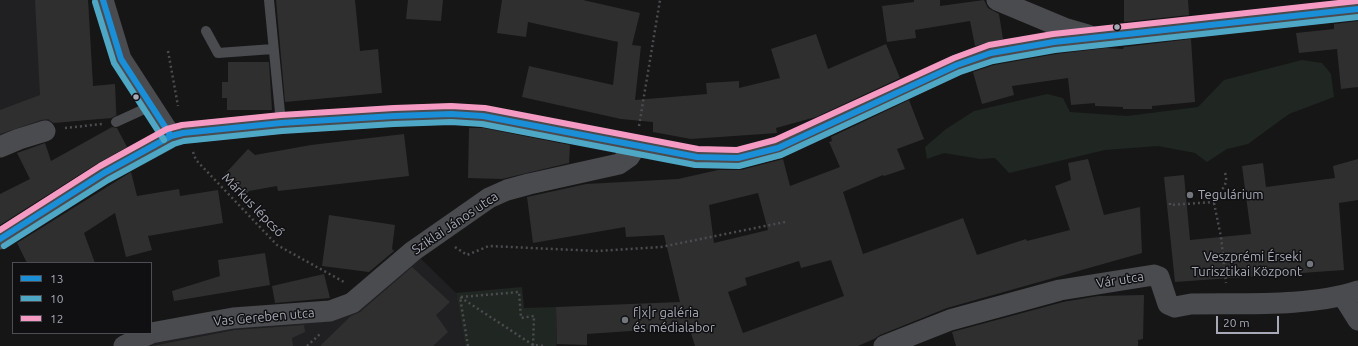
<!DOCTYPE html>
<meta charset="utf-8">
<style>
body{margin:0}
#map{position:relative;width:1358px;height:346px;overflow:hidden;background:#161616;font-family:Ubuntu,sans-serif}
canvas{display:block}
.legend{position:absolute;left:12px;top:262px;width:140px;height:72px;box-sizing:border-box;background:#101012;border:1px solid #4c4e54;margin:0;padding:5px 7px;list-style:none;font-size:12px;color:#a7aab6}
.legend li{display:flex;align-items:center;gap:8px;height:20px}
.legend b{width:20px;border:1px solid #4c4e54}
.scale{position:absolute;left:1216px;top:316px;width:63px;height:18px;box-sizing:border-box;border:2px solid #a7aab6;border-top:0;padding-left:5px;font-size:12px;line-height:14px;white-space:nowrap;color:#a7aab6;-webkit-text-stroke:3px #101012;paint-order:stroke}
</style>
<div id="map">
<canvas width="1358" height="346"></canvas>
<ul class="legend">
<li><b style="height:5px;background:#1a8ed6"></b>13</li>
<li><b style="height:5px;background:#4ea7c5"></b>10</li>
<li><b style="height:5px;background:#f59ac3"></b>12</li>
</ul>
<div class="scale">20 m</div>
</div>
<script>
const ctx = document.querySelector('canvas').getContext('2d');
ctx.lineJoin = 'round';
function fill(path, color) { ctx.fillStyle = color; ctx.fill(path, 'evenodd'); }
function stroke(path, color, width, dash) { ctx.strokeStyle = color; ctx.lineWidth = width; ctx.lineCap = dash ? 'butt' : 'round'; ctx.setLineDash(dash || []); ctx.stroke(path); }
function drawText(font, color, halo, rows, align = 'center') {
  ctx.font = font + ' Ubuntu,sans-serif'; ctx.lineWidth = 3; ctx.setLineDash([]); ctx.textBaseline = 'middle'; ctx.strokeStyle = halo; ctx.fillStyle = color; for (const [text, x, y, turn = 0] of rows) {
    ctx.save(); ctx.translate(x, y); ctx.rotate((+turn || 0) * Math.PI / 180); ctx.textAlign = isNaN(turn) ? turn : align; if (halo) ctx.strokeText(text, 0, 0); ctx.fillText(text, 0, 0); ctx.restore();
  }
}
const built = new Path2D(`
 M 0,0 L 88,0 L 93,86 L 115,84 L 117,118 L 58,121 L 0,141 Z
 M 413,251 L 456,293 L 465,346 L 124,346 L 330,311 Z`);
const green = new Path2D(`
 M 1302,60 L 1322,63 L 1331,74 L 1334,97 L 1289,114 L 1248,144 L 1227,149 L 1207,162 L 1195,153 L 1158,146 L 1105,150 L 1009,173 L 995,158 L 980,159 L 944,153 L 927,159 L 925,147 L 946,129 L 974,111 L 1047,94 L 1063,98 L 1070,112 L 1127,116 L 1198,107 L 1224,80 Z
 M 522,287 L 524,308 L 556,307 L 557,344 L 556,346 L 465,346 L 456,293 Z`);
const building = new Path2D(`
 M 35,0 L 88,0 L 93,86 L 115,84 L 116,115 L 111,118 L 54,123 L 48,119 L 41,120 L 0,134 L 0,110 L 40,95 Z
 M 276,0 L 355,0 L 360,51 L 378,49 L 382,93 L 285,102 Z
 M 408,0 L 443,0 L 441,21 L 406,19 Z
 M 502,0 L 583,0 L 640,13 L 632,45 L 641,46 L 635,100 L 707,94 L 706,83 L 739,81 L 739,88 L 780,78 L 771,49 L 816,34 L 828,69 L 886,44 L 900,78 L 816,117 L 776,128 L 777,133 L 691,139 L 653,132 L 653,122 L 621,119 L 522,97 L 529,66 L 613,85 L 618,42 L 528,22 L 526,37 L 497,33 Z
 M 914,0 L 940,0 L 940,6 L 984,0 L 988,8 L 999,14 L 1003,39 L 975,46 L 970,21 L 915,30 L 916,38 L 887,42 L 882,6 L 914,2 Z
 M 1124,0 L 1188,0 L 1189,15 L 1124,22 Z
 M 1358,21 L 1358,87 L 1341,89 L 1337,49 L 1299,53 L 1296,33 L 1334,29 L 1334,24 Z
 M 1191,39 L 1195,102 L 1152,106 L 1152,109 L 1123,109 L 1123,107 L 1095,106 L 1095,103 L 1071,105 L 1068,78 L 1012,86 L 1014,95 L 982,104 L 973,72 L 994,65 L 1056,54 L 1106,48 L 1123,49 L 1124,47 Z
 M 228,62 L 269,62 L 272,110 L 227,110 L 227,98 L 222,98 L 222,82 L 228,82 Z
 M 909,100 L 924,139 L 897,149 L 905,169 L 884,176 L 883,175 L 843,192 L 863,254 L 963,218 L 977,255 L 1026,239 L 1027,241 L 1070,230 L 1055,186 L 1071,180 L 1068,163 L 1088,159 L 1104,215 L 1140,207 L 1142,253 L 947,308 L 880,335 L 874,339 L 858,346 L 695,346 L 689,327 L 587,334 L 587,345 L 557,344 L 556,307 L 680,302 L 664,235 L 626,237 L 625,227 L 533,243 L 527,197 L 586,184 L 678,179 L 718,170 L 741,170 L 783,159 L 790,186 L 840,167 L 829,142 L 832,141 L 831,137 ZM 758,193 L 768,230 L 714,243 L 709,205 ZM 831,260 L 844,296 L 743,333 L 728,292 L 747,285 L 745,278 L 799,261 L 801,268 Z
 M 112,127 L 117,128 L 127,147 L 98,163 L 0,225 L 0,194 L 30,179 L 17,153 L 45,143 L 51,161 Z
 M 469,128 L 483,128 L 570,145 L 569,163 L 502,179 L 468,178 Z
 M 404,134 L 409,176 L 278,191 L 277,186 L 249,191 L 246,195 L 224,175 L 248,149 L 255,155 L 311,145 Z
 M 1358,159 L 1358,200 L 1339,203 L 1344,270 L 1175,282 L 1164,177 L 1184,175 L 1190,240 L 1251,234 L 1242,166 L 1263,163 L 1266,187 L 1335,178 L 1333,166 Z
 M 131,172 L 137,196 L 179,189 L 180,196 L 218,190 L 223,223 L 148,236 L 152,250 L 126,257 L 115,213 L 84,233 L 95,263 L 27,263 L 17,243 Z
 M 329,215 L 395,225 L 392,249 L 394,251 L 369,272 L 322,266 Z
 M 265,253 L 270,285 L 174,301 L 172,291 L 220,276 L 218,260 Z
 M 412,267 L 450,302 L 436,315 L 448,332 L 433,346 L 320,346 L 351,316 L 360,312 Z
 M 324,274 L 330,298 L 275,303 L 272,286 Z
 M 1144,295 L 1143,339 L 1138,340 L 1138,346 L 956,346 L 952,332 L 1063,302 L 1098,296 Z
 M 304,325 L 305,332 L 292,338 L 293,346 L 152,346 L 235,330 Z`);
const path = new Path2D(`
 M 168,51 L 178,106
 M 639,126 L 660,0
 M 65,128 L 102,124
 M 193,152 L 196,160 L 277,245 L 344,282
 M 1225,173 C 1229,185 1221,191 1213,198 L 1221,237 L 1226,283
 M 1170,203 L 1170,205 L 1214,202
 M 455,247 L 467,255 L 489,246 L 597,251 L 661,247 L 785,222
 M 461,297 L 519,292 L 521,318 L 534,316 L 533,346
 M 307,346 L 320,334
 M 468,346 L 460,297 L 533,345 L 543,346`);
const lane = new Path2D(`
 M 269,0 L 281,123
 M 206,31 L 218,53 L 273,49
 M 116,122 L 151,106`);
const street = new Path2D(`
 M 103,0 L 121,59 L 171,136
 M 997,0 L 1064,28 L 1088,35
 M 0,147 L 19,139 L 45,131
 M 0,239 L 104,173 L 171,136 L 183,133 L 281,123 L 394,116 L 451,114 L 483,116 L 697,157 L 738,158 L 778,148 L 957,65 L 991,53 L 1054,42 L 1358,9
 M 1343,296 L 1358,320
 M 151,333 L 233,318 L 330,311 L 352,303 L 413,251 L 489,198 L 507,190 L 529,184 L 619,164 L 629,157 L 636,146
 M 124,346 L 151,333
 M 884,346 L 950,320 L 1060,290 L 1154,275 L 1159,277 L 1168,304 L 1175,307 L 1191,304 C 1243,303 1310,307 1358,291`);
const bus1 = new Path2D(`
 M 103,0 L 121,59 L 171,136
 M 0,239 L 104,173 L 171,136 L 183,133 L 281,123 L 394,116 L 451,114 L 483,116 L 697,157 L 738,158 L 778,148 L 957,65 L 991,53 L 1054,42 L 1358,9`);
const bus2 = new Path2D(`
 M 95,2 L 114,63 L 164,140
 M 4,246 L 108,180 L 174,144 L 184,141 L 282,131 L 394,124 L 451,122 L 482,124 L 695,165 L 739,166 L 781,155 L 960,72 L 993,61 L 1055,50 L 1358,17`);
const bus3 = new Path2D(`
 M 0,230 L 100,166 L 167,129 L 182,125 L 281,115 L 394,108 L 451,106 L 485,108 L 698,149 L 737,150 L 775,140 L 954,58 L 989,45 L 1053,34 L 1357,1`);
const markers = [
 [1117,27,3.5,"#a7aab6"],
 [136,97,3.5,"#a7aab6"],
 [1190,195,4,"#74767e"],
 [1310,264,4,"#74767e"],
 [625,320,4,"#74767e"]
];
const poiNames = [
 ["Tegulárium",1198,195],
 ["Veszprémi Érseki",1302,257,"right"],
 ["Turisztikai Központ",1302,272,"right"],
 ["f|x|r galéria",633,313],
 ["és médialabor",633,328]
];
const streetNames = [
 ["Márkus lépcső",253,205,46],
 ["Sziklai János utca",455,223,-34],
 ["Vár utca",1120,280,-9],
 ["Vas Gereben utca",264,317,-5]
];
fill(built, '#202022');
fill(green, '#202621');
fill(building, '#2f2f30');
stroke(path, '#4c4c50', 2.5, [2, 3]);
stroke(lane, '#4a4b4f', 10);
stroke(street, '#4a4b4f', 21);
stroke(bus1, '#1a8ed6', 6);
stroke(bus2, '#4ea7c5', 6);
stroke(bus3, '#f59ac3', 6);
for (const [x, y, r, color] of markers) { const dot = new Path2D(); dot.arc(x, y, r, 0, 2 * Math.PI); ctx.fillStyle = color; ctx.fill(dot); stroke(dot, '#101012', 1.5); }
drawText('13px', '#a7aab6', '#101012', poiNames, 'left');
drawText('13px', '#a7aab6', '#101012', streetNames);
</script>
